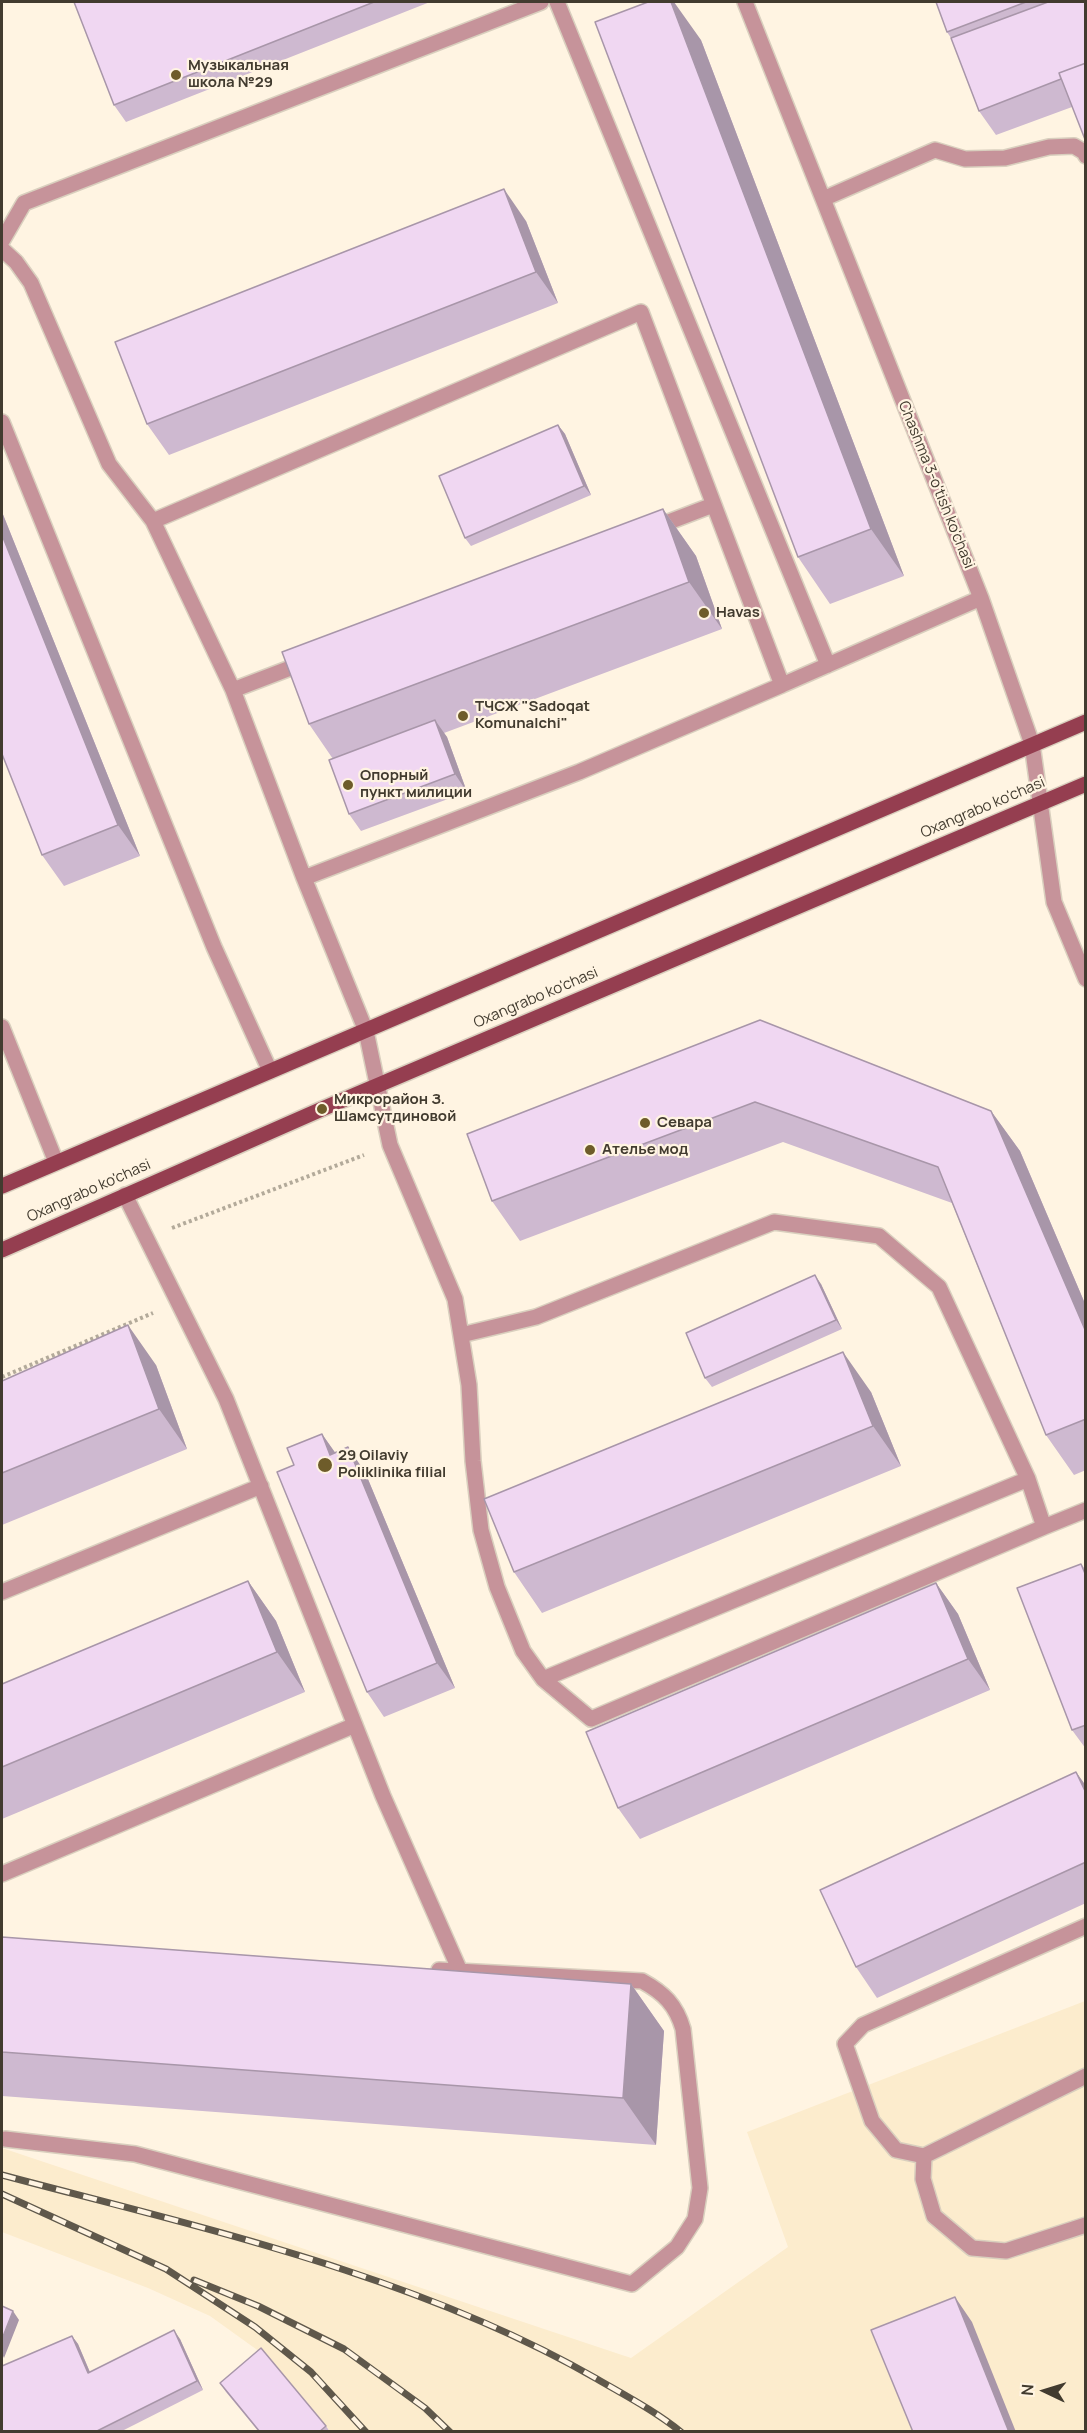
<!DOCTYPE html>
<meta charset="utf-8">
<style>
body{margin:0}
#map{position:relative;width:1087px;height:2433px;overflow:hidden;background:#fff4e2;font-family:Manrope,sans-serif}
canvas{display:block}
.frame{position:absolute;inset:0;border:3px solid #423b2f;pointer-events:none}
.north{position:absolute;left:1015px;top:2361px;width:60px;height:60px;-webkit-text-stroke:4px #fff4e2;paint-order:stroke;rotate:274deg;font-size:16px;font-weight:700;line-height:24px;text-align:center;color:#423b2f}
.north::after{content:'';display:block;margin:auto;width:21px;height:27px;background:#423b2f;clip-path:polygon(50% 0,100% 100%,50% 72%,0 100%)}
</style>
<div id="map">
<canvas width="1087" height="2433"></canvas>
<div class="frame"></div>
<div class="north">N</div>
</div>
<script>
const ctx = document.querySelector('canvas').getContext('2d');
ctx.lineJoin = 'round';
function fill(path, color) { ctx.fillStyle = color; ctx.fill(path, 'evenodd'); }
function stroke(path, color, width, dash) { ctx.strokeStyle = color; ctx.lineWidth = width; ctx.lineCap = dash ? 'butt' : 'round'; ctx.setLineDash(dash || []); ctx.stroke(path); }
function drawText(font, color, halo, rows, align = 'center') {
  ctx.font = font + ' Manrope,sans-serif'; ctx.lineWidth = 4.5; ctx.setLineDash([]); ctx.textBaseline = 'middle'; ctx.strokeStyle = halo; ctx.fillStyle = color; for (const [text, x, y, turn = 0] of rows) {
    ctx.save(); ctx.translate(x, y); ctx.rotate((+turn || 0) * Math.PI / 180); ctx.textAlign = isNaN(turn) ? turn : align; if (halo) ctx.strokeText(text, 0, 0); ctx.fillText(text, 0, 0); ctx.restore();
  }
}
const built = new Path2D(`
 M 1085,2001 L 1085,2431 L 330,2431 L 267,2357 L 210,2316 L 148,2288 L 2,2232 L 2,2148 L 631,2358 L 788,2247 L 747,2132 Z`);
const path = new Path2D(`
 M 172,1228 L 364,1155
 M 2,1377 L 153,1313`);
const minor = new Path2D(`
 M 557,2 L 828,665
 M 745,2 L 981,598 L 1032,744 L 1054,902 L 1086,979
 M 823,199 L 935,150 L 965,159 L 1005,158 L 1049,147 L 1074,146 L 1084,152 L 1086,156
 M 2,241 L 24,203 L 541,2
 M 2,249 L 16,262 L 31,283 L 109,464 L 153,521 L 233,690 L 304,878 L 366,1031 L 390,1145 L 455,1299 L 469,1385 L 473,1461 L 481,1530 L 497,1587 L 523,1651 L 543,1679 L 591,1719 L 1044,1527 L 1028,1479 L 939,1287 L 879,1236 L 774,1222 L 536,1317 L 461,1335
 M 2,422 L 214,947 L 270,1071
 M 153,521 L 641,312 L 782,685 L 981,598
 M 653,528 L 713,505
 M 233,690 L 306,662
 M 304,878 L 579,772 L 782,685
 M 2,1027 L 56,1162
 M 125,1195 L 226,1399 L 383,1796 L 460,1971
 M 1044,1527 L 1086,1510
 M 2,1592 L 261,1486
 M 543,1679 L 1028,1479
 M 2,1874 L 355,1725
 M 1086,2076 L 924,2156 L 923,2179 L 934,2216 L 972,2248 L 1006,2251 L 1086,2225
 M 5,2139 L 135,2154 L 632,2284 L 677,2247 L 695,2219 L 700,2188 L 683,2029 C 676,2005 664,1993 642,1981 L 439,1970
 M 924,2156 L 896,2150 L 872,2121 L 845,2044 L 863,2025 L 1086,1926`);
const major = new Path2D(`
 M 2,1186 L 1086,722
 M 2,1250 L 322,1109 L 1086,784`);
const rail = new Path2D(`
 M 2,2175 C 202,2228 416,2275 597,2379 C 626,2396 655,2411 681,2432
 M 2,2194 L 166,2269 L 255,2327 L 311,2372 L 366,2432
 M 194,2280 L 258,2306 L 344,2349 L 425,2408 L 450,2432`);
const wall = new Path2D(`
 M 74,2 L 430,2 L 126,122 L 114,105 Z
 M 936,2 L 1086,2 L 1072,107 L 996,135 L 979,111 L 951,38 L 947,32 Z
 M 701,40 L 904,576 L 830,604 L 798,557 Z
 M 526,221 L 558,303 L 169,455 L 147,424 Z
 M 558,425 L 565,434 L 591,495 L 471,546 L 465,538 Z
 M 663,509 L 696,556 L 722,629 L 444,733 L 447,737 L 467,792 L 361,831 L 349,814 L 333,759 L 309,724 Z
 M 2,512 L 140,856 L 64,886 L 42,855 L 2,754 Z
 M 760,1020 L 991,1111 L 1020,1151 L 1086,1306 L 1086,1470 L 1074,1475 L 1046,1435 L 952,1203 L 783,1142 L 520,1241 L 492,1201 Z
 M 821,1284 L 842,1329 L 712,1387 L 705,1378 Z
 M 156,1365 L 187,1449 L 2,1525 L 2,1381 Z
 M 871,1392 L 901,1466 L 542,1613 L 514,1572 Z
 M 322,1434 L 335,1453 L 365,1472 L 455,1688 L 384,1717 L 367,1692 L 294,1465 Z
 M 1081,1564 L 1086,1570 L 1086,1749 L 1072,1730 Z
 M 248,1581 L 276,1621 L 305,1692 L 2,1819 L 2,1684 Z
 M 936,1583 L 958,1614 L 990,1690 L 640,1839 L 618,1808 Z
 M 1076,1772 L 1086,1786 L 1086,1903 L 877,1998 L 856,1967 Z
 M 2,1937 L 631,1984 L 664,2031 L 656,2145 L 2,2096 Z
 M 72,2336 L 78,2344 L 90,2372 L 180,2339 L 203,2390 L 120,2432 L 2,2432 Z
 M 220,2383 L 326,2426 L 330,2432 L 259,2432 L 226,2392 Z`);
const shadedWall = new Path2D(`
 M 671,2 L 674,2 L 701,40 L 904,576 L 871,529 Z
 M 504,189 L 526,221 L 558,303 L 536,272 Z
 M 558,425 L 565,434 L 591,495 L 584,486 Z
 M 663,509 L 696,556 L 722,629 L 689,582 Z
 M 2,512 L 140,856 L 118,825 L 2,535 Z
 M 435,720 L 447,737 L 467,792 L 455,774 Z
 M 991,1111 L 1020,1151 L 1086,1306 L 1086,1332 Z
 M 815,1275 L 821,1284 L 842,1329 L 836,1320 Z
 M 128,1325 L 156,1365 L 187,1449 L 159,1409 Z
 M 843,1352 L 871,1392 L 901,1466 L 873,1426 Z
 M 322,1434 L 339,1458 L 330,1455 Z
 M 348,1447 L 365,1472 L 455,1688 L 437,1663 Z
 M 248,1581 L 276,1621 L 305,1692 L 277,1652 Z
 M 936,1583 L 958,1614 L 990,1690 L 968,1659 Z
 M 1076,1772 L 1086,1786 L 1086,1793 Z
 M 631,1984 L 664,2031 L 656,2145 L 623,2098 Z
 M 955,2297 L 972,2322 L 1016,2432 L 1009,2432 Z
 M 13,2311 L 19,2320 L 4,2358 L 2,2354 L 2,2339 Z
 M 174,2330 L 180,2339 L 203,2390 L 197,2381 Z
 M 72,2336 L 78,2344 L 94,2382 L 88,2373 Z`);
const building = new Path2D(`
 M 74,2 L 374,2 L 114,105 Z
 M 648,2 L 671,2 L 871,529 L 798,557 L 595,22 Z
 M 936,2 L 1026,2 L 947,32 Z
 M 1048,2 L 1086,2 L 1086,63 L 1059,73 L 1061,79 L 979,111 L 951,38 Z
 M 1086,63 L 1086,142 L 1059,73 Z
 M 504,189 L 536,272 L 147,424 L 115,342 Z
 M 558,425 L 584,486 L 465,538 L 439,476 Z
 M 663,509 L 689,582 L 309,724 L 282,652 Z
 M 2,535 L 118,825 L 42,855 L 2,754 Z
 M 435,720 L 455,774 L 349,814 L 329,760 Z
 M 760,1020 L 991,1111 L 1086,1332 L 1086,1419 L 1046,1435 L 938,1167 L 755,1102 L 492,1201 L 467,1134 Z
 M 815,1275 L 836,1320 L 705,1378 L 686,1333 Z
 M 128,1325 L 159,1409 L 2,1473 L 2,1381 Z
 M 843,1352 L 873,1426 L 514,1572 L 484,1499 Z
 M 322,1434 L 330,1455 L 348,1447 L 437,1663 L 367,1692 L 277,1472 L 294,1465 L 287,1448 Z
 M 1081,1564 L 1086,1576 L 1086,1725 L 1072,1730 L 1017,1588 Z
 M 248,1581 L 277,1652 L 2,1767 L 2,1684 Z
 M 936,1583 L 968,1659 L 618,1808 L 586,1732 Z
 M 1076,1772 L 1086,1793 L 1086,1862 L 856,1967 L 820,1890 Z
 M 2,1937 L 631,1984 L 623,2098 L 2,2052 Z
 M 955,2297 L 1009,2432 L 913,2432 L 871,2330 Z
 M 2,2306 L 13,2311 L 2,2339 Z
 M 174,2330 L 197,2381 L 95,2432 L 2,2432 L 2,2366 L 72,2336 L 88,2373 Z
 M 261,2348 L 326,2426 L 319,2432 L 260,2432 L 220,2383 Z`);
const markers = [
 [176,75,6,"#6e5c2a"],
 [704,613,6,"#6e5c2a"],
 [463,716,6,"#6e5c2a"],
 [348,785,6,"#6e5c2a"],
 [322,1109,6,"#6e5c2a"],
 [645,1123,6,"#6e5c2a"],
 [590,1150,6,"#6e5c2a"],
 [325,1465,8,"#6e5c2a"]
];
const poiNames = [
 ["Музыкальная",188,66],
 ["школа №29",188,83],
 ["Havas",716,613],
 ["ТЧСЖ \"Sadoqat",475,707],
 ["Komunalchi\"",475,724],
 ["Опорный",360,776],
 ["пункт милиции",360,793],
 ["Микрорайон З.",334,1100],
 ["Шамсутдиновой",334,1117],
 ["Севара",657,1123],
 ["Ателье мод",602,1150],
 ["29 Oilaviy",338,1456],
 ["Poliklinika filial",338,1473]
];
const streetNames = [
 ["Chashma 3-o'tish ko'chasi",936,485,68],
 ["Oxangrabo ko'chasi",983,808,-23],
 ["Oxangrabo ko'chasi",536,998,-23],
 ["Oxangrabo ko'chasi",89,1191,-24]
];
fill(built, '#fceccd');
stroke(minor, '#d9cfbe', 18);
stroke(major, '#d9cfbe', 18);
stroke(path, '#b3aa9a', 4, [3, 3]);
stroke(minor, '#c6939a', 15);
stroke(major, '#953e50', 15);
stroke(rail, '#5f584b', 7);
stroke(rail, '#fff4e2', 4.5, [14]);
fill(wall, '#ceb9d0');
fill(shadedWall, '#a896a9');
fill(building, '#f0d7f2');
stroke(building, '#a896a9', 1.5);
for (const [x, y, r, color] of markers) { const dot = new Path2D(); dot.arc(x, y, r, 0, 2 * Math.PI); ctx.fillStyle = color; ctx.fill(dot); stroke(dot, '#fff4e2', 2); }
drawText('bold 15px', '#423b2f', '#fff4e2', poiNames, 'left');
drawText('15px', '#423b2f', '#fff4e2', streetNames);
</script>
